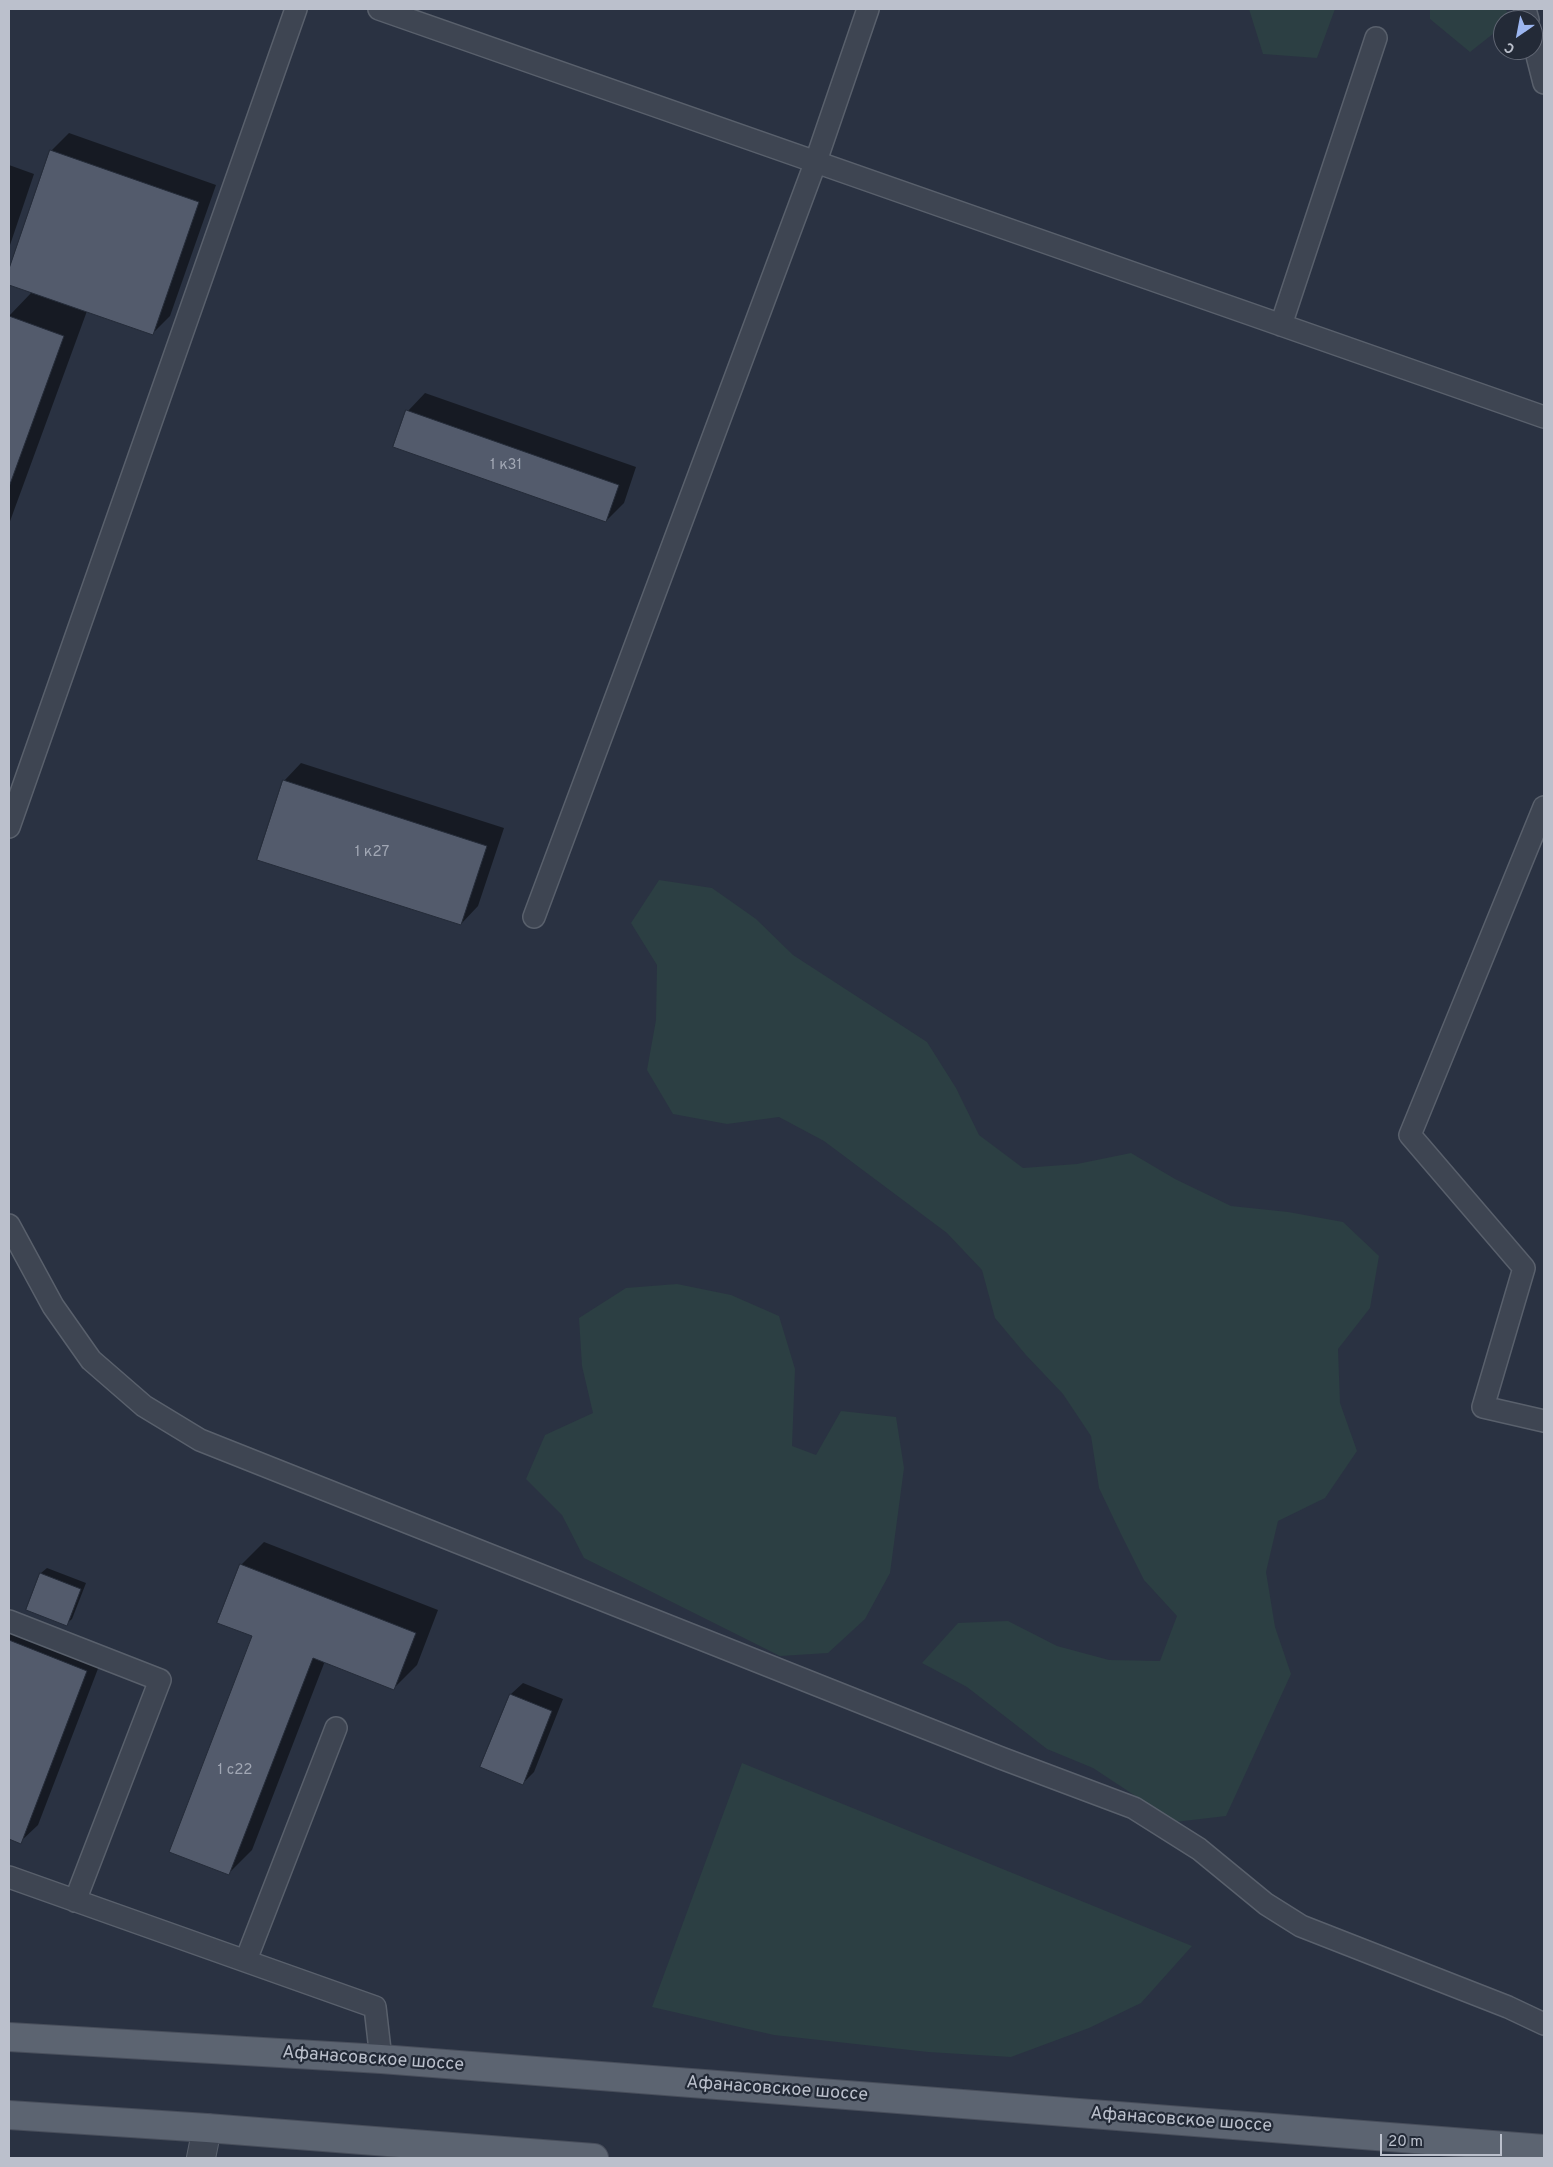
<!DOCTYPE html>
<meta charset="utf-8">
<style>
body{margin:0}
#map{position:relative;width:1553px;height:2167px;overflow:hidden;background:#2a3242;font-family:Overpass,sans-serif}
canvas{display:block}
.frame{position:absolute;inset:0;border:10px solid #bbc0cc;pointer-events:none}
.north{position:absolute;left:1493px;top:10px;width:50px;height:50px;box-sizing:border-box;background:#232a37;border:1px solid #606673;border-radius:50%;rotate:213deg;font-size:14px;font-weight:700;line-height:20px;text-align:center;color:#bbc0cc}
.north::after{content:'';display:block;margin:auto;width:18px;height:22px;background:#9cb6f0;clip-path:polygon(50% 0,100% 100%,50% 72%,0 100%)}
.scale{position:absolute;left:1380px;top:2134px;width:122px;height:22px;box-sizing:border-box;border:2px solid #bbc0cc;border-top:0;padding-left:6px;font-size:15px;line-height:18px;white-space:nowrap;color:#bbc0cc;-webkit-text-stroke:4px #232a37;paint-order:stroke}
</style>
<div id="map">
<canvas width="1553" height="2167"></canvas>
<div class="frame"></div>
<div class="north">С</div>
<div class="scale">20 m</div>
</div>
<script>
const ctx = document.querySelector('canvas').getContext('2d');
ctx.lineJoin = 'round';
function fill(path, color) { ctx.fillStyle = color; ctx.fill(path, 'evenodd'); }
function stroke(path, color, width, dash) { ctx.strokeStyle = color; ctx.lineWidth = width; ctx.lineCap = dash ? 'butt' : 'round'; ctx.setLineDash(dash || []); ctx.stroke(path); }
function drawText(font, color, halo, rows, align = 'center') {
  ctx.font = font + ' Overpass,sans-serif'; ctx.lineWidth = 4.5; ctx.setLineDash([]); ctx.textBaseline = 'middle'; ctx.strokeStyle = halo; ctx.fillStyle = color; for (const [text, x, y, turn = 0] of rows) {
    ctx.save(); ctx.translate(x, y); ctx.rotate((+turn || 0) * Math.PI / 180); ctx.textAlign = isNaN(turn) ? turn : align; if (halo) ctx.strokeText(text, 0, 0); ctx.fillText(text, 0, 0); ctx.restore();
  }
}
const green = new Path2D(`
 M 1249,9 L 1335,9 L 1317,58 L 1263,54 Z
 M 1430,9 L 1506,9 L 1509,20 L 1503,20 L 1503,26 L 1470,52 L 1430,19 Z
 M 659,880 L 712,888 L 756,919 L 793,955 L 927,1042 L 956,1088 L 979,1135 L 1023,1168 L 1077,1164 L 1131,1153 L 1175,1179 L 1231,1206 L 1288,1212 L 1343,1222 L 1379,1256 L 1370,1308 L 1338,1349 L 1340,1403 L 1357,1451 L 1325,1498 L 1278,1521 L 1266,1572 L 1275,1627 L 1291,1674 L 1226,1816 L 1175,1822 L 1093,1768 L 1047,1749 L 967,1687 L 922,1663 L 958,1623 L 1008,1621 L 1057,1646 L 1109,1660 L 1160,1661 L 1177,1616 L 1144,1580 L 1121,1534 L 1099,1488 L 1091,1436 L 1063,1394 L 1026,1355 L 995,1318 L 982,1270 L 947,1233 L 824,1141 L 779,1117 L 727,1124 L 673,1114 L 647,1070 L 656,1020 L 657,965 L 631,923 Z
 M 677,1284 L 731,1295 L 779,1316 L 795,1369 L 792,1446 L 816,1455 L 841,1411 L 896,1417 L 904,1468 L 890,1573 L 865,1619 L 828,1653 L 780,1656 L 584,1558 L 562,1515 L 526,1479 L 545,1435 L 593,1413 L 582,1366 L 579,1318 L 626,1288 Z
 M 742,1763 L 1192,1946 L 1141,2003 L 1089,2028 L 1011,2057 L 928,2052 L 774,2035 L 652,2007 Z`);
const shadow = new Path2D(`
 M 69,133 L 216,185 L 170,316 L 152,334 L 87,311 L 9,524 L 9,316 L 32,292 L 9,284 L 9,273 L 51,151 Z
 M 9,165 L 34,174 L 9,248 Z
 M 425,393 L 636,467 L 624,503 L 606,521 L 408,411 Z
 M 301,763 L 504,828 L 478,906 L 461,924 L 284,781 Z
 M 264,1542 L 438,1610 L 417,1665 L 394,1688 L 325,1661 L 252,1850 L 229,1873 L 253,1635 L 241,1565 Z
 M 47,1568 L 86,1583 L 72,1619 L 66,1624 L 28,1609 L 41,1573 Z
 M 9,1631 L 104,1653 L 38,1825 L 20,1842 L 9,1838 Z
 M 523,1683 L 563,1699 L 534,1772 L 522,1784 L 482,1767 L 511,1694 Z`);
const building = new Path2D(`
 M 50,150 L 199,202 L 153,335 L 9,285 L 9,269 Z
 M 9,316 L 64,336 L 9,487 Z
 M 406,410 L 619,485 L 606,522 L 393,447 Z
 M 283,780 L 487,846 L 461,925 L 257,860 Z
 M 240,1564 L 416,1633 L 394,1690 L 313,1658 L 229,1875 L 169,1852 L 252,1636 L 217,1623 Z
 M 40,1573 L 81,1589 L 67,1626 L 26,1610 Z
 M 9,1640 L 87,1671 L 21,1844 L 9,1839 Z
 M 510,1694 L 552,1711 L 523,1785 L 480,1767 Z`);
const lane = new Path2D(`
 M 379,9 L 1544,417
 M 1525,9 L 1528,20
 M 1533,40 L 1544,83
 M 1281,325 L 1376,38
 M 1544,807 L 1410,1135 L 1524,1268 L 1483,1407 L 1544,1421
 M 9,827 L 296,9
 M 534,917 L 816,161 L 868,9
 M 9,1225 L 53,1306 L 91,1360 L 144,1406 L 200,1440 L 1001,1758 L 1134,1808 L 1199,1849 L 1266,1904 L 1301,1926 L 1508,2007 L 1544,2024
 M 9,1621 L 160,1680 L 75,1901
 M 9,1877 L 375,2007 L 381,2059
 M 246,1960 L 336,1728`);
const street = new Path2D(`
 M 201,2158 L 207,2128`);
const primary = new Path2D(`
 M 9,2037 L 381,2059 L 1544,2149
 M 9,2115 L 207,2128 L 594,2158`);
const numberNames = [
 ["1 к31",506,466],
 ["1 к27",372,853],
 ["1 с22",235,1771]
];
const streetNames = [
 ["Афанасовское шоссе",373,2060,4],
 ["Афанасовское шоссе",777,2090,4],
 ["Афанасовское шоссе",1181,2121,4]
];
fill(green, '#2c3f43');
fill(shadow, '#0007');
fill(building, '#535b6c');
stroke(building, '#252c39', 1);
stroke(lane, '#59606c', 24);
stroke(street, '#59606c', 30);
stroke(primary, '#484e5b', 30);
stroke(lane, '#3e4552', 21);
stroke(street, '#3e4552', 28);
stroke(primary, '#5c6471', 28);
drawText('15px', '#a1a7b4', null, numberNames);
drawText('18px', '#bbc0cc', '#232a37', streetNames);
</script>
